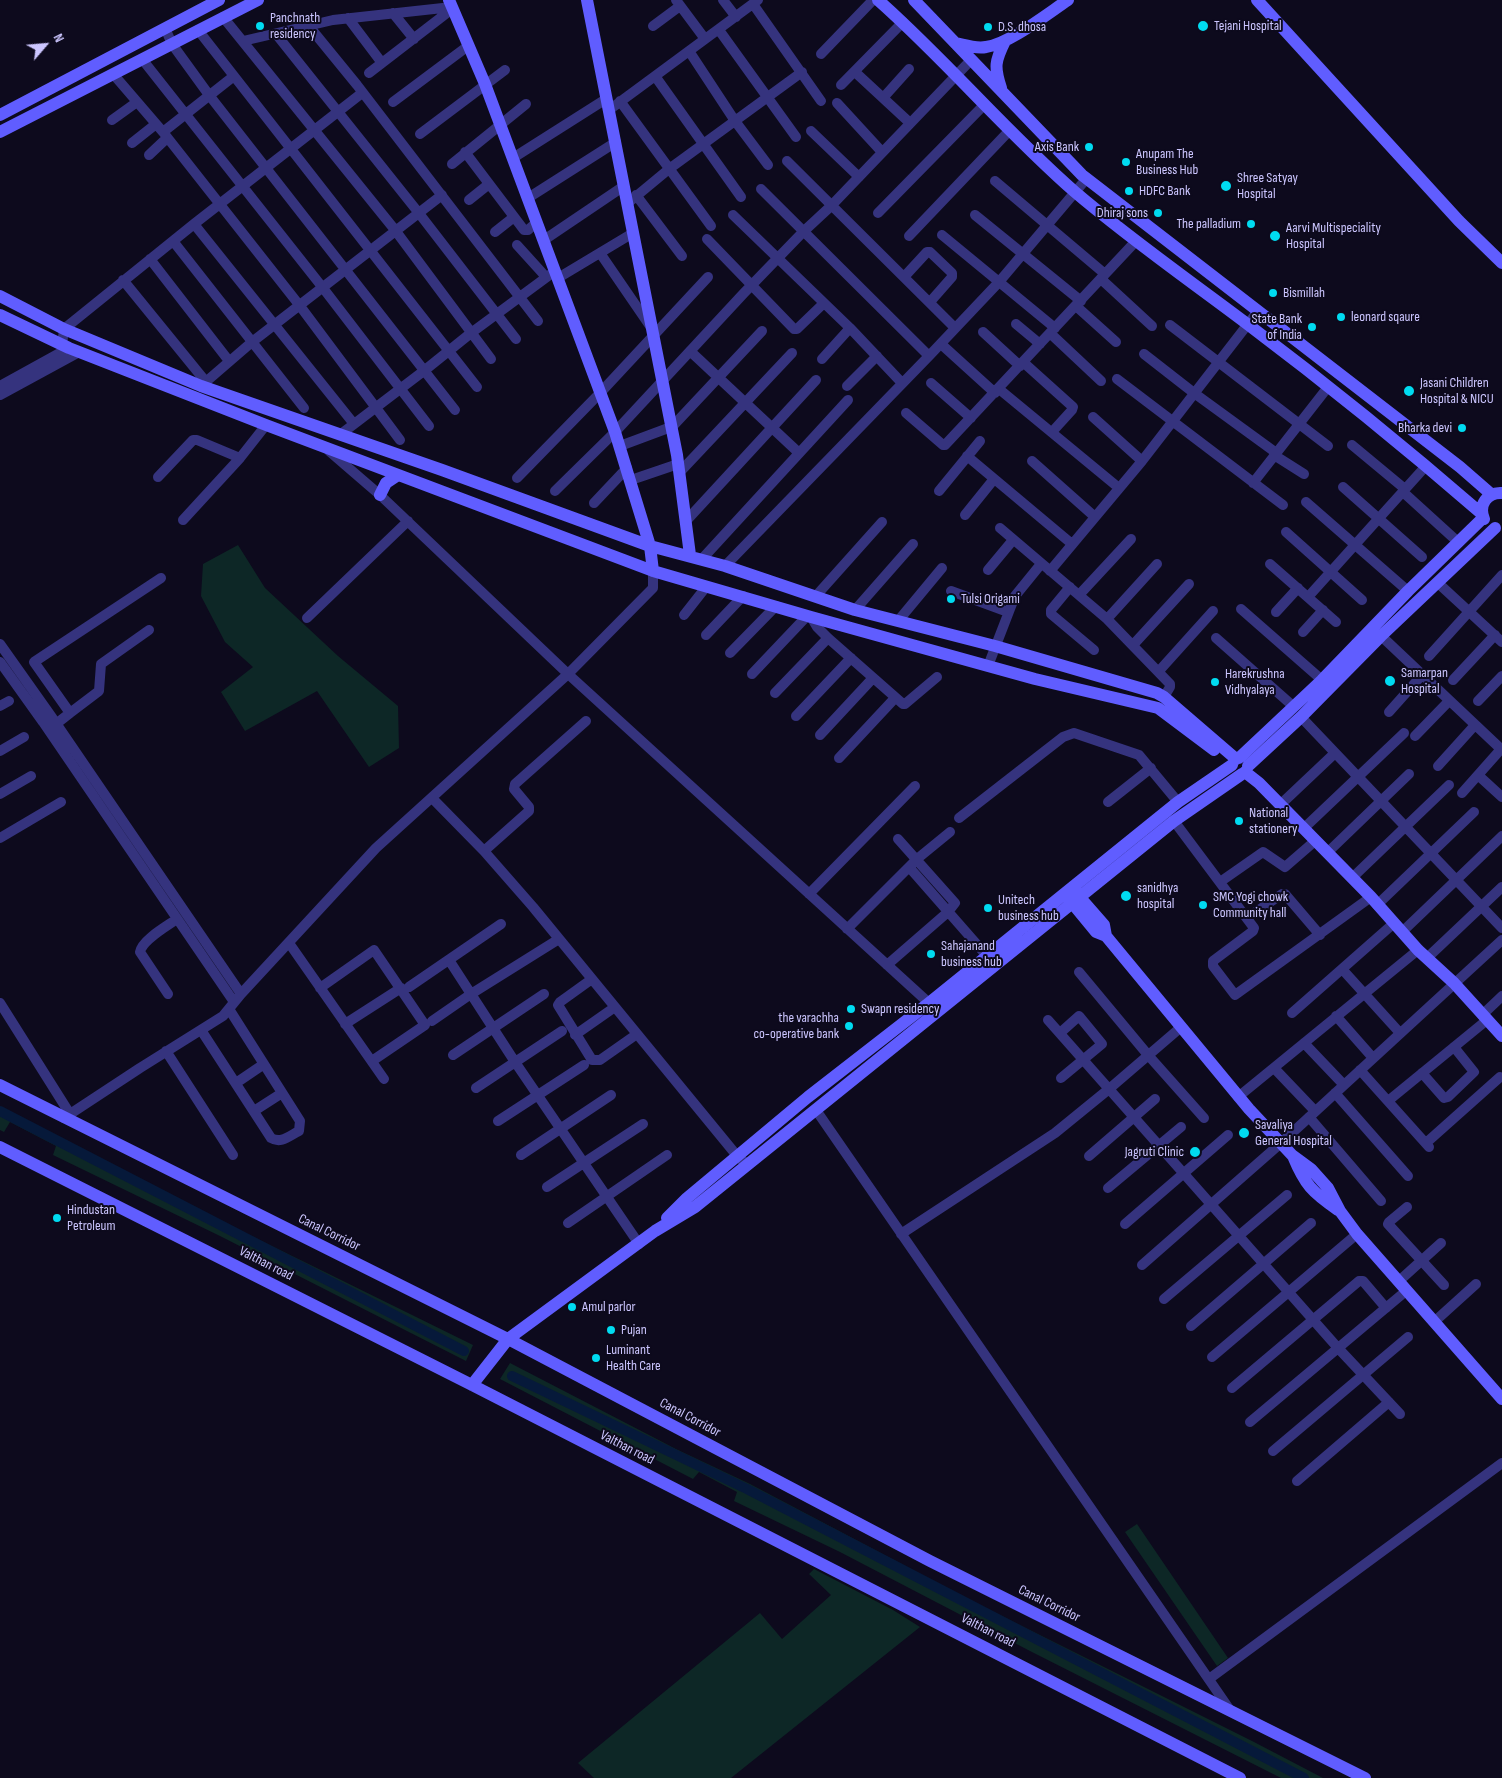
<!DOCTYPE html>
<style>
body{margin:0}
#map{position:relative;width:1502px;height:1778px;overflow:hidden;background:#0d0a1d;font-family:"Sofia Sans Condensed",sans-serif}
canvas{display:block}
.north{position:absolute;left:20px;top:20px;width:50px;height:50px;-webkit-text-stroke:4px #0d0a1d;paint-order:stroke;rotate:63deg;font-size:14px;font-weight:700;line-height:20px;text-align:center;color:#ccc6ff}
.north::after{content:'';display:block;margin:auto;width:18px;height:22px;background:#ccc6ff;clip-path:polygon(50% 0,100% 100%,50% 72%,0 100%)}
</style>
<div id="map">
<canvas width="1502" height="1778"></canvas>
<div class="north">N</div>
</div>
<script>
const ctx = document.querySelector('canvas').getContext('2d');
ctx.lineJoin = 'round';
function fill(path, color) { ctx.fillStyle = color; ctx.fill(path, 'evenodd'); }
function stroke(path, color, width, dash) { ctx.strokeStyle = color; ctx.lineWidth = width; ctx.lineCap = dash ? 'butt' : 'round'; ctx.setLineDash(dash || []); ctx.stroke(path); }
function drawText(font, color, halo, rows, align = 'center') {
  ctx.font = font + ' "Sofia Sans Condensed",sans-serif'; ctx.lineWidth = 4; ctx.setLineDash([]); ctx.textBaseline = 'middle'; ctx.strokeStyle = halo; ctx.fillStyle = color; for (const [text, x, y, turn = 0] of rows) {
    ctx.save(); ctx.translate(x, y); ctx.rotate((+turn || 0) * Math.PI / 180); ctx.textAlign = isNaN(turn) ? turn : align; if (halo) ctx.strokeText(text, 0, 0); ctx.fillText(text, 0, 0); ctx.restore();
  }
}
const green = new Path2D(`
 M 238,545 L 265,588 L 338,656 L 398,706 L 399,748 L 369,767 L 317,691 L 245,731 L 221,692 L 253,667 L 225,642 L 201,596 L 203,564 Z
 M 0,1112 L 473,1345 L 466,1361 L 220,1236 L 53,1155 L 56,1146 L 10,1122 L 4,1132 L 0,1130 Z
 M 510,1363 L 676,1449 L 750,1484 L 970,1600 L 1254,1742 L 1323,1778 L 1281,1778 L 1030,1651 L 840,1552 L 734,1501 L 737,1492 L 699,1472 L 693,1479 L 500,1379 Z
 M 1137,1524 L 1228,1658 L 1217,1666 L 1125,1532 Z
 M 814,1569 L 893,1610 L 920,1627 L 731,1778 L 594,1778 L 578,1763 L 760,1613 L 782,1639 L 831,1595 L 809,1574 Z`);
const canal = new Path2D(`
 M 0,1111 L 464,1351
 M 512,1376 L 747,1489 L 1304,1778`);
const street = new Path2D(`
 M 676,0 L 705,39
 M 723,0 L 736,17
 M 753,4 L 821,101
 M 393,13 L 414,39
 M 223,17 L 395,230 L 491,359
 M 348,18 L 382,63
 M 308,25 L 357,85 L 538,321
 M 653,26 L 680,6
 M 165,28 L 172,44 L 209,95 L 455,410
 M 198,30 L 477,387
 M 719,30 L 796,137
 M 276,34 L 418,212 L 516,339
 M 243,41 L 333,20 L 452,7
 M 689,51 L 735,121 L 768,165
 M 821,54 L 873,0
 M 142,59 L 323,288 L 429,426
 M 855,72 L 910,123
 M 369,73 L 452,9
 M 114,75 L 163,132 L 300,306 L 400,440
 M 655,76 L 741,197
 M 841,85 L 903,22
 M 883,98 L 909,69
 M 620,101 L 711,226
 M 393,102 L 468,46
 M 837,103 L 882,152
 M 609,110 L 758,0
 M 112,120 L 137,102
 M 811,131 L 859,177
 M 163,132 L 234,76
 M 420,134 L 505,70
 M 132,143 L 156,124
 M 465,152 L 524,230 L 528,230 L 537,222
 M 149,155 L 167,138
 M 513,158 L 606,99
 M 787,161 L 955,328
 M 452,164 L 526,104
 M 995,181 L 1105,274
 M 761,189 L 929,356
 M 636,195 L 682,256
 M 528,198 L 616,142
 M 469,200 L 489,184
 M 628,203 L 669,169 L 802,72
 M 878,213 L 984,105
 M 733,215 L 850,328 L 902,383
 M 975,215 L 1081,301
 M 194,224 L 354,424
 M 495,232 L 514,217
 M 942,235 L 1055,328
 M 909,236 L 1010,130
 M 707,239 L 794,329 L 797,329 L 824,303
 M 544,240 L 624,186
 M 173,241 L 304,408
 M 517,245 L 546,277
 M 600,253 L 650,326
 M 150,259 L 229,361
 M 904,277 L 927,252 L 930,252 L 952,273 L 952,277 L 930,302
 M 558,278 L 633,233
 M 1101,279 L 1152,326
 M 123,280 L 206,382
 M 1076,306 L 1116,342
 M 1016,324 L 1040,344
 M 1170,325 L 1328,446
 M 983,332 L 1020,366
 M 1051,334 L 1101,381
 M 941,344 L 995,393
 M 62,345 L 64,329 L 194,224 L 362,93
 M 690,351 L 799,453
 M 1144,354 L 1194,393 L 1275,452
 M 822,359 L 850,328
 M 1023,362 L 1073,407 L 1072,410 L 1052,432
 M 1117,379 L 1283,505
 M 931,383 L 971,418
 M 0,386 L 69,348
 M 201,386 L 252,342 L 442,195
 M 847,386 L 877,356
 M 999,389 L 1119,488
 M 0,395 L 79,352
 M 906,413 L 943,445 L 945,445 L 1136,241
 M 1093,417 L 1142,461
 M 671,428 L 762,331
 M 341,434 L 425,370 L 471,333 L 555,271
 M 1352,445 L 1405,489
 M 620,446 L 671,427
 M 329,451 L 380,495 L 568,674 L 929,1003 L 934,1008
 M 1274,455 L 1304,474
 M 967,456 L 1072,544
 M 1032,461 L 1095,517
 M 679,473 L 792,353
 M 158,477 L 193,440 L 197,440 L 240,458
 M 517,478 L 601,392 L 708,277
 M 631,480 L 678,464
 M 1253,483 L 1328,387
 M 1343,487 L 1422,557
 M 555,491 L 615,432 L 744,293 L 803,232 L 831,206 L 971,60
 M 939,491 L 980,441
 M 1403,492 L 1458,542
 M 1306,502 L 1408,591
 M 594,503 L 627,468
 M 965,515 L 994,479
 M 183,520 L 240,458 L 266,425
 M 686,521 L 816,380
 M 1000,528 L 1107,619 L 1170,684 L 1170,687 L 1164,697
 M 1286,532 L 1362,600
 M 702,559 L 848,400
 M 1270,564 L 1336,622
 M 725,566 L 929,356 L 999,282 L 1087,178
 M 988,570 L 1013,540
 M 1050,571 L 1142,461 L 1258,311
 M 1438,583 L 1502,642
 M 1070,587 L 1051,610 L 1051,614 L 1094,650
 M 951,591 L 1008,612
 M 1079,595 L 1131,539
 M 815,597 L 882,522
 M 1308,597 L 1425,467
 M 1241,609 L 1322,680
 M 855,610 L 913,544
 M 1276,612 L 1298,588
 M 684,615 L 706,587
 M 811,617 L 817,627 L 828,638 L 903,704 L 905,704 L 937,677
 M 307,618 L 408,521
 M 1107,619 L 1157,564
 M 898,621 L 942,568
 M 1303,632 L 1323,610
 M 1377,632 L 1502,750
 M 706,635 L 743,596
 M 1216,638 L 1293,706
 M 0,644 L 51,716 L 241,994
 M 1133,645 L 1189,584
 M 730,653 L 776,606
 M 1429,656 L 1502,575
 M 0,662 L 43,722 L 234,1002
 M 988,666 L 1015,596 L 1041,564
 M 1159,671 L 1213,611
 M 752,674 L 807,616
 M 1453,680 L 1495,635
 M 775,693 L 828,638
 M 1478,701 L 1502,676
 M 0,706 L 9,701
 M 1389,712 L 1422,675
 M 70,713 L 99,691 L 101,664 L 149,630
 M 796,716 L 851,658
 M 1301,717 L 1502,928
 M 56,724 L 70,713 L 34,662 L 161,578
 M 820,735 L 873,678
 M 1415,736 L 1449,701
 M 0,751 L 24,737
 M 839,758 L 895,698
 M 1438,766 L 1475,725
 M 1479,776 L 1502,797
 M 1462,793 L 1501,749
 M 0,794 L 31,776
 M 432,798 L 484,851 L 533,907 L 738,1157 L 748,1165
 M 1108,802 L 1151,768
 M 1280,805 L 1335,753
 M 959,818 L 1063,737 L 1074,733 L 1139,755 L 1178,802
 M 1174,821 L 1254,928 L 1253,931 L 1213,961 L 1213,966 L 1235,995 L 1371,897
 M 1304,828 L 1404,733
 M 0,838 L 61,802
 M 484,851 L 529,811 L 529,807 L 514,789 L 515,784 L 586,721
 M 1327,853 L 1409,774
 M 909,867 L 987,956
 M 1352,878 L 1449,785
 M 1220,882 L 1263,852 L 1285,867 L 1315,841
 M 809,894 L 915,786
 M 1377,905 L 1474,812
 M 1247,918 L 1282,894 L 1285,894 L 1320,935
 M 847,929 L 917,859 L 950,832
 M 1402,932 L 1502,836
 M 289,943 L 384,1079
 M 1427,958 L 1502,887
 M 449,960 L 515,1062 L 639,1244
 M 887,965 L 948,912 L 955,903 L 898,839
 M 1342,969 L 1400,1033
 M 1079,972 L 1148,1055 L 1204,1118
 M 592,979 L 560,1002 L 558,1005 L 592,1060 L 600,1060 L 637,1034
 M 409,987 L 501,924
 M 320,988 L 374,950 L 425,1025 L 372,1061
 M 168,994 L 140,952 C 142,940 167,926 177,919
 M 0,1003 L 70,1114
 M 1292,1013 L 1393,924
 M 1482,1015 L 1502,996
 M 1336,1016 L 1373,1058
 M 1048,1020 L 1338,1348 L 1400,1414
 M 432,1021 L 471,994 L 559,939
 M 345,1024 L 401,988
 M 201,1030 L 271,1138 C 281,1144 289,1136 299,1131 L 300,1121 L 229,1009
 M 1060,1033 L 1079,1016 L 1102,1044 L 1061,1078
 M 575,1035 L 615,1007
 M 1304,1043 L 1344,1085
 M 166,1051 L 233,1155
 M 453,1055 L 544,994
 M 1274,1068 L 1315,1111
 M 1360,1070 L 1429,1147
 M 1422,1073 L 1444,1098 L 1448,1097 L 1474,1072 L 1454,1047
 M 236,1083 L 264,1064
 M 476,1088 L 562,1031
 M 1335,1093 L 1408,1176
 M 1238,1097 L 1418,950
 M 1388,1101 L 1487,1020
 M 816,1110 L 1230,1710
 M 254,1111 L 282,1093
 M 1309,1117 L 1381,1201
 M 64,1118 L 140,1068 L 223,1016 L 241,994 L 376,848 L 568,674 L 653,588 L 653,571
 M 498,1121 L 584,1065
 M 1426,1143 L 1500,1077
 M 521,1155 L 611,1095
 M 1089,1156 L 1155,1099
 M 547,1187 L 643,1124
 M 1108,1188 L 1181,1127
 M 1407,1207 L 1389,1222 L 1388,1224 L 1444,1285
 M 568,1223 L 667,1155
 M 1125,1224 L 1228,1135
 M 901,1234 L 1055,1133 L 1109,1089 L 1180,1028
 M 1142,1265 L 1281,1143 L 1502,940
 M 1399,1281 L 1441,1243
 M 1164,1299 L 1287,1195
 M 1434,1322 L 1476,1284
 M 1191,1326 L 1311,1223
 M 1212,1357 L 1357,1234
 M 1232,1388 L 1359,1281 L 1363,1281 L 1386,1308
 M 1250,1422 L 1406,1291
 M 1273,1451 L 1408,1337
 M 1297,1481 L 1389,1402
 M 1209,1679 L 1502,1463`);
const secondary = new Path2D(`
 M 449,0 L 485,84 L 615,432 L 650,546 L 653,571
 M 587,0 L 677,455 L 690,555
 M 878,0 C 947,61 1006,132 1075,192 C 1130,239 1189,280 1246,323 C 1327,384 1406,448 1482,514
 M 914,0 L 1082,175 L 1460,467 L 1491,494
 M 1257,0 L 1459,221 L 1502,263
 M 955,43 C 965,45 975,49 986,47 C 1009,44 1047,14 1068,0
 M 1001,88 C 994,67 995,61 1005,41
 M 0,115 L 219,0
 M 0,132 L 258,0
 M 0,296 L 64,329 L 201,386 L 442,470 L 650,546 L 725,566 L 855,610 L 995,646 L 1157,693 L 1164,697 L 1236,759
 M 0,315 L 69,348 L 266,425 L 653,571 L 811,617 L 1035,679 L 1158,708 L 1214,750
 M 380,495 L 386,483 L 398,475
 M 1484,519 C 1478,505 1487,492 1502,493
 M 1239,758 L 1322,680 L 1408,591 L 1483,518
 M 1248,766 L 1301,717 L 1381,636 L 1495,528
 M 1245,772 L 1259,783 L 1371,897 L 1418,950 L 1454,983 L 1502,1036
 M 1076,893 L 1104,925 L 1106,936 L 1249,1109 L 1292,1155 L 1311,1169 L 1328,1188 L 1340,1211 L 1357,1234 L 1502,1399
 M 1068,898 L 1096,932 L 1106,936
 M 0,1085 L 508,1339 L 930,1561 L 1365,1778
 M 0,1147 L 472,1385 L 1240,1778
 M 1293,1156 C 1305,1185 1312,1192 1338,1210
 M 667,1218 L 687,1198 L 808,1097 L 929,1003 L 1178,802 L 1232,765
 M 472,1385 L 508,1339 L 655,1231 L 695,1207 L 1174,821 L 1242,774`);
const markers = [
 [260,26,5,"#00dbf1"],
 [1203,26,6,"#00dbf1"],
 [988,27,5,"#00dbf1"],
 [1089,147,5,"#00dbf1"],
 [1126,162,5,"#00dbf1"],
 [1226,186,6,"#00dbf1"],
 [1129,191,5,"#00dbf1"],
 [1158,213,5,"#00dbf1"],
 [1251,224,5,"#00dbf1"],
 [1275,236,6,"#00dbf1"],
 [1273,293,5,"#00dbf1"],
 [1341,317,5,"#00dbf1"],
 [1312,327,5,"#00dbf1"],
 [1409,391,6,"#00dbf1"],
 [1462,428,5,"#00dbf1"],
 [951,599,5,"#00dbf1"],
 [1390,681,6,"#00dbf1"],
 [1215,682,5,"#00dbf1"],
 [1239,821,5,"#00dbf1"],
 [1126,896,6,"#00dbf1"],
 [1203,905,5,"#00dbf1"],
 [988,908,5,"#00dbf1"],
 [931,954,5,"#00dbf1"],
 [851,1009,5,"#00dbf1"],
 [849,1026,5,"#00dbf1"],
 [1244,1133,6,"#00dbf1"],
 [1195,1152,6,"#00dbf1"],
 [57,1218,5,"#00dbf1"],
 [572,1307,5,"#00dbf1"],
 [611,1330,5,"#00dbf1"],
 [596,1358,5,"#00dbf1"]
];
const poiNames = [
 ["Panchnath",270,18],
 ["residency",270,34],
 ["Tejani Hospital",1214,26],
 ["D.S. dhosa",998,27],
 ["Axis Bank",1079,147,"right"],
 ["Anupam The",1136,154],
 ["Business Hub",1136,170],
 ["Shree Satyay",1237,178],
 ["Hospital",1237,194],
 ["HDFC Bank",1139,191],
 ["Dhiraj sons",1148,213,"right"],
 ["The palladium",1241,224,"right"],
 ["Aarvi Multispeciality",1286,228],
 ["Hospital",1286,244],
 ["Bismillah",1283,293],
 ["leonard sqaure",1351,317],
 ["State Bank",1302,319,"right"],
 ["of India",1302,335,"right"],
 ["Jasani Children",1420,383],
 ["Hospital & NICU",1420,399],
 ["Bharka devi",1452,428,"right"],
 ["Tulsi Origami",961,599],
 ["Samarpan",1401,673],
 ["Hospital",1401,689],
 ["Harekrushna",1225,674],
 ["Vidhyalaya",1225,690],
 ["National",1249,813],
 ["stationery",1249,829],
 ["sanidhya",1137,888],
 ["hospital",1137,904],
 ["SMC Yogi chowk",1213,897],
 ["Community hall",1213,913],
 ["Unitech",998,900],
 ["business hub",998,916],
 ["Sahajanand",941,946],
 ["business hub",941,962],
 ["Swapn residency",861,1009],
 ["the varachha",839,1018,"right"],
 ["co-operative bank",839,1034,"right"],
 ["Savaliya",1255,1125],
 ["General Hospital",1255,1141],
 ["Jagruti Clinic",1184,1152,"right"],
 ["Hindustan",67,1210],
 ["Petroleum",67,1226],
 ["Amul parlor",582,1307],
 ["Pujan",621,1330],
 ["Luminant",606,1350],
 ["Health Care",606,1366]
];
const streetNames = [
 ["Canal Corridor",329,1233,26],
 ["Valthan road",266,1264,27],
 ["Canal Corridor",690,1418,28],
 ["Valthan road",627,1448,27],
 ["Canal Corridor",1049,1604,26],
 ["Valthan road",988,1631,27]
];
fill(green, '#0d2726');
stroke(canal, '#06193a', 10);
stroke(street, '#35337e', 10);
stroke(secondary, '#605dff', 12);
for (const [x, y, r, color] of markers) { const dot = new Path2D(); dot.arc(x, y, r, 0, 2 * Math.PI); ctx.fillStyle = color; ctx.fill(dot); stroke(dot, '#0d0a1d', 2); }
drawText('14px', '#ccc6ff', '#0d0a1d', poiNames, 'left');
drawText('14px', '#ccc6ff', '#0d0a1d', streetNames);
</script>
